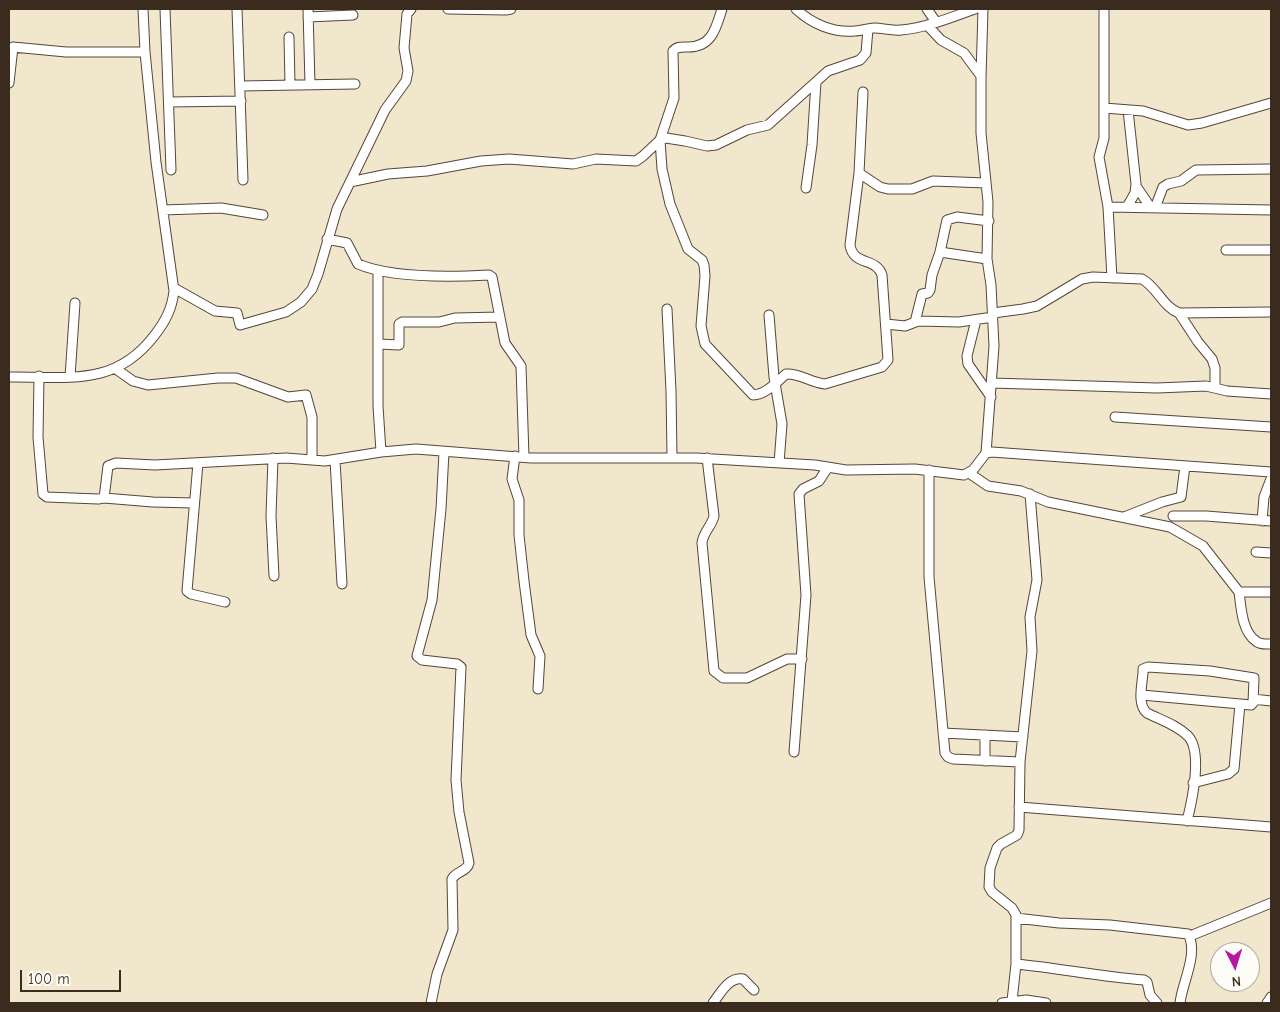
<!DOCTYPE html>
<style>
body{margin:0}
#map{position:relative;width:1280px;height:1012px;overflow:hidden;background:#f1e7cc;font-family:"Comic Neue",sans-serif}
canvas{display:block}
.frame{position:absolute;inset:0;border:10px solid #3b2a1e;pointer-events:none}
.north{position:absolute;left:1210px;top:942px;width:50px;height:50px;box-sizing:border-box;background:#fdfcf7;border:1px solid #afa8a0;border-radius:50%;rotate:175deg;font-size:14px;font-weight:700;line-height:20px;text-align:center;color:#3b2a1e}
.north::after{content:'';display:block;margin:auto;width:18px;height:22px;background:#b5179e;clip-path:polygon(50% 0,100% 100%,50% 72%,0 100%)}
.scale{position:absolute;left:20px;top:970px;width:101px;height:22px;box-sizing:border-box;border:2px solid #3b2a1e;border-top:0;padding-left:6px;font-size:15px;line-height:18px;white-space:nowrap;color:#3b2a1e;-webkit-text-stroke:4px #fdfcf7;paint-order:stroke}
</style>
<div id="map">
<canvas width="1280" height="1012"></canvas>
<div class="frame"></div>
<div class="north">N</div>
<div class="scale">100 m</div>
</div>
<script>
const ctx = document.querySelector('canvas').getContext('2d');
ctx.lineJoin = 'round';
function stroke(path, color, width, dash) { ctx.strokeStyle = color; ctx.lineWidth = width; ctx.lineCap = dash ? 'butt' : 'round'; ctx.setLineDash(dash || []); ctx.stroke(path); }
const minor = new Path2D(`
 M 165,9 L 171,170
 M 237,9 L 243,180
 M 308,9 L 310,85
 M 448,9 L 506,10 L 511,9
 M 722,9 C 716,28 712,47 688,47 C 682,47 677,46 673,51 L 674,98 L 660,140 L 662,169 L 670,204 L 688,249 L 702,260 L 704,265 L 705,276 L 701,326 L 705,344 L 753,395 C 765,395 777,382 786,374 C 800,373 811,383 825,384 L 882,367 L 888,360 L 882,275 C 876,257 853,266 850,245 L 859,173 L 863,92
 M 796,9 C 812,24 833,33 855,31 C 862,31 868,28 874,28 C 883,28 892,31 901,30 C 926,28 952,17 975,9
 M 927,9 L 936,22
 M 983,9 L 981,77 L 981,133 L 988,202 L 987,259 L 991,285 L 994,346 L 986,453
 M 1104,9 L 1104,138 L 1099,157 L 1108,207 L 1112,278
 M 308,17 L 353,15
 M 927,25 L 941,40 L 964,53 L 981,76
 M 289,37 L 290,85
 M 9,83 L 13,47 L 66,52 L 145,52
 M 240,86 L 355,84
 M 169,102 L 241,101
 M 1104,108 L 1143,111 L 1188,125 L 1202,123 L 1271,103
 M 859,173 L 880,187 L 888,189 L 912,189 L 933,181 L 986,183
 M 350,182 L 388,174 L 427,171 L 481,161 L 509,159 L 573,164 L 596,159 L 636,161 L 643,156 L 660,140 L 666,138 L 685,141 L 707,146 L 716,145 L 747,130 L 768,125 L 828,71 L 860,60 L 866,53 L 868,29
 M 1136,186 L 1151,208
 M 806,188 L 812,145 L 816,82
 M 1108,207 L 1271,210
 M 1127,207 L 1135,193 L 1136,184 L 1128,110
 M 1155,208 L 1163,187 L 1168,184 L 1181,181 L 1196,170 L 1271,169
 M 163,210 L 221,208 L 263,215
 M 327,239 L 347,243 L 358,264 C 391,278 452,277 489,275 L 492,277 L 505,343 L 521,366 L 524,457
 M 1226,250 L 1271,250
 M 940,252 L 987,259
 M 378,271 L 378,406 L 381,452
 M 174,288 L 215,311 L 237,313 L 240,325 L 286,312 L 301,302 L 312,289 L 318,274 L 337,209 L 385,110 L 406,81 L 408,71 L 404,48 L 407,14 L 411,9
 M 667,309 L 671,391 L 672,457
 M 993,313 L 1023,309 L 1037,306 L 1082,279 L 1093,277 L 1142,279 C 1157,287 1163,307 1179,313 L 1271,312
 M 1179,313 L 1198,342 L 1212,359 L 1215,368 L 1215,388
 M 769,315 L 774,377 L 782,424 L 779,463
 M 976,320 L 967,356 L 968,364 L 991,397
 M 915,322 L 922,294 L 928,293 L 930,290 L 932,275 L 940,252 L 947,220 L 957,217 L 989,221
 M 886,324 L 905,326 L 918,321 L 959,322 L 993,317
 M 379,344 L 399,345 L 399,324 L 402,322 L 439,322 L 455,318 L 500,317
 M 116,369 L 133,381 L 148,385 L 218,378 L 236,378 L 288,397 L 306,395 L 312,417 L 312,460
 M 39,376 L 38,437 L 43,494 L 47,497 L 98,499 L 104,498 L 108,466 L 116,463 L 155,465 L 286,458 L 325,461 L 381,452 L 416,449 L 531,458 L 696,458 L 815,465 L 846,470 L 915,469 L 964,475 L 973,470 L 986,453 L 992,452 L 1271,472
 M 9,377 C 66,376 114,388 154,336 C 165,322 172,309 174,291 L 156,162 L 145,52 L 143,9
 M 70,377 L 75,303
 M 992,383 L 1157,388 L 1206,386 L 1227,391 L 1271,394
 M 1115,417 L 1271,427
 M 515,456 L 512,479 L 519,500 L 519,535 L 524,581 L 531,635 L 540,656 L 538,689
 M 273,458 L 271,516 L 274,576
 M 707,458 L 714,516 C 712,526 703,532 702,543 L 714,671 L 723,678 L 747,678 L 787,659 L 802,659
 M 335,460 L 342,584
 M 198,463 L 187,591 L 191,594 L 225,602
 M 929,470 L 929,577 L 945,753 L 948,757 L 953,759 L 1020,762
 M 969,473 L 988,486 L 1021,491 L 1048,502 L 1170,527 L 1203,546 L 1239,592 L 1271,592
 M 104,498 L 153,502 L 194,503
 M 1173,516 L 1206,516 L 1271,521
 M 1124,517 L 1162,502 L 1181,497 L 1185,466
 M 1262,521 L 1264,497 L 1271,479
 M 1256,552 L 1271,553
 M 1239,592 C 1241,607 1242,632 1256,641 C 1260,645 1266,644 1271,644
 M 1142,695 L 1251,705 L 1253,703 L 1254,678 L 1210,671 L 1148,667 L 1143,669 L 1143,673 C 1142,685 1137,705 1147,713 C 1161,720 1177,725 1188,736 C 1203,752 1192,801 1187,821
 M 1253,699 L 1271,701
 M 943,733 L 1023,737
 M 985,735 L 985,761
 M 794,752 L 806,595 L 799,494 L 803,489 L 819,481 L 828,467
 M 1193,783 L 1228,774 L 1234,769 L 1240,704
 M 1019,807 L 1271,827
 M 1016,918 L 1059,923 L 1110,925 L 1188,934 C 1199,953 1182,983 1180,1003
 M 1190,936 L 1271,903
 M 1016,964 C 1059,968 1101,977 1144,980 L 1147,982 L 1150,995 L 1157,1003
 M 1012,1001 L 1016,964 L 1016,915 L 1012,908 L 992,892 L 989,887 L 990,868 L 997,848 L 1001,844 L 1017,835 L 1019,830 L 1020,762 L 1032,651 L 1030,617 L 1037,580 L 1030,494
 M 431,1003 L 437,974 L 453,930 L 452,879 C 456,871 467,872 469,863 L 459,812 L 456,780 L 461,667 L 457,664 L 422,660 L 417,656 L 432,600 L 441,509 L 444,452
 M 713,1003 C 720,994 729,976 743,979 L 754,990
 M 1002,1003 L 1026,1000 L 1046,1003
 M 1267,1003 L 1271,997`);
stroke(minor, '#564638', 11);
stroke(minor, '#fff', 9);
</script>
